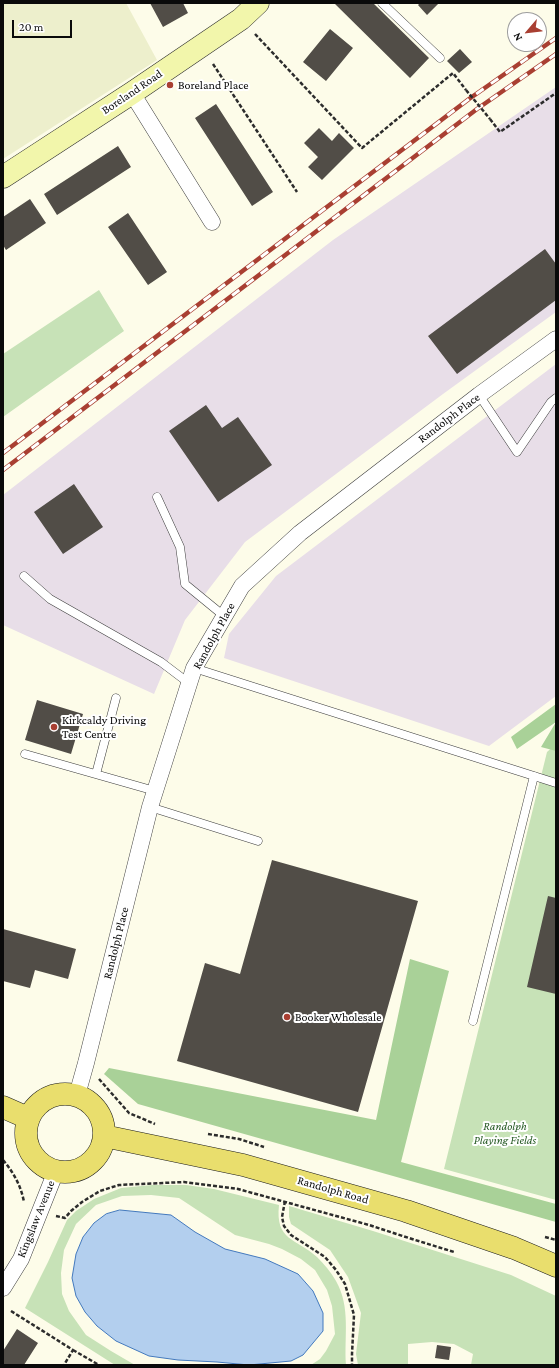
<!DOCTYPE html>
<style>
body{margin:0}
#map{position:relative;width:559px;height:1368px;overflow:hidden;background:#fdfce9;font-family:"Crimson Pro",serif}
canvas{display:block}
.frame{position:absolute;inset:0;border:4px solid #0a0a0a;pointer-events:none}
.north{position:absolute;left:507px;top:12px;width:40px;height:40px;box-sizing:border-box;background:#fff;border:1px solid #9d9d9d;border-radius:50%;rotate:242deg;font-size:11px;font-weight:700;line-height:16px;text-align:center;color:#0a0a0a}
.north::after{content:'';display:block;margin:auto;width:14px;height:18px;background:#a93f32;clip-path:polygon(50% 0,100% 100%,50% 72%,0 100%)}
.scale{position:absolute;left:12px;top:20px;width:60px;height:18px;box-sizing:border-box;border:2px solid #0a0a0a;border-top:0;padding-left:5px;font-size:12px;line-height:14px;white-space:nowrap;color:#0a0a0a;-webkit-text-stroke:3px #fff;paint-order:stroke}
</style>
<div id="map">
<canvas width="559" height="1368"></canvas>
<div class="frame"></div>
<div class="north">N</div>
<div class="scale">20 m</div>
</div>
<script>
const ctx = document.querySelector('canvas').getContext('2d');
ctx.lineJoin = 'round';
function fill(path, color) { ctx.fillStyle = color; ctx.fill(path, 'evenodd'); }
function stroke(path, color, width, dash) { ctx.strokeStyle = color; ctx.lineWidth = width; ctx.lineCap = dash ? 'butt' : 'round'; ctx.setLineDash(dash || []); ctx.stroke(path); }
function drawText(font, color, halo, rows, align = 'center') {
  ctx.font = font + ' "Crimson Pro",serif'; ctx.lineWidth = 4; ctx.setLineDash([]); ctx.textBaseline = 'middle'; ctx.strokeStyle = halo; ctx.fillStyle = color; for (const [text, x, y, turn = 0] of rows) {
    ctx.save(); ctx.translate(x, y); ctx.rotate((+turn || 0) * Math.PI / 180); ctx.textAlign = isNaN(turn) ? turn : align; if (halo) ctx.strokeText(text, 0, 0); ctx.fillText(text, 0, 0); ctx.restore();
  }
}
const industrial = new Path2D(`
 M 556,87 L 556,312 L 443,394 L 245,542 L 185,620 L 154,694 L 3,625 L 3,495 L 333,240 Z
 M 556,364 L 556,696 L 489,746 L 224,658 L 229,634 L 276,576 Z`);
const farmland = new Path2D(`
 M 3,3 L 126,3 L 157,60 L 3,159 Z`);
const green = new Path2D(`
 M 99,290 L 124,331 L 3,417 L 3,354 Z
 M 556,744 L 556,1200 L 444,1169 L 547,752 Z
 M 152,1185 L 186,1185 L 214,1189 L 279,1205 C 275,1241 296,1238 317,1257 C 324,1264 331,1272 336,1281 C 351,1307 344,1337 346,1365 L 311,1365 L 320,1359 L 326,1351 L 335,1334 L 332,1306 L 327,1290 L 315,1270 L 301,1259 L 282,1249 L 269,1244 L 235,1235 L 179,1198 L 151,1195 L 122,1196 L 96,1205 L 76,1224 L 64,1250 L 61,1273 L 62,1294 L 69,1311 L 86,1335 L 111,1351 L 135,1365 L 115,1365 L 25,1308 L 48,1262 L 67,1220 L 76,1211 L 94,1199 L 121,1188 Z
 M 289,1206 L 373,1231 L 511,1275 L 556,1296 L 556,1365 L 471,1365 L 473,1354 L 454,1344 L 432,1342 L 408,1344 L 408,1364 L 358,1365 L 356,1354 L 361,1313 L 348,1277 L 330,1250 L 291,1224 L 289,1217 Z`);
const forest = new Path2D(`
 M 556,704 L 556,722 L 517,749 L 511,737 Z
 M 556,722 L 556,751 L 541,747 Z
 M 410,959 L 449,971 L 401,1162 L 556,1204 L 556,1222 L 138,1104 L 104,1074 L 109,1068 L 376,1120 Z`);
const water = new Path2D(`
 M 120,1210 L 171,1215 L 195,1232 L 225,1249 L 265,1259 L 298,1274 L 313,1291 L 323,1313 L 323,1331 L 303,1355 L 291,1361 L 249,1365 L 217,1362 L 178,1360 L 149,1356 L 116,1341 L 97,1326 L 85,1312 L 76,1296 L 72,1278 L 76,1254 L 83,1237 L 94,1223 L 106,1214 Z`);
const building = new Path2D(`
 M 150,3 L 183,3 L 188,13 L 163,27 Z
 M 334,3 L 373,3 L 429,58 L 410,78 Z
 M 420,3 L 439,3 L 427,15 L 418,5 Z
 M 330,29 L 353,48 L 326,81 L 303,62 Z
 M 460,49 L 472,62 L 459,73 L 447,61 Z
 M 216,104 L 273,192 L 252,206 L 195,118 Z
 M 319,128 L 332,141 L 339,133 L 354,148 L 322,180 L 308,167 L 318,157 L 304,143 Z
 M 118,146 L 131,167 L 57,215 L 44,194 Z
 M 30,199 L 46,223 L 6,250 L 3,245 L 3,217 Z
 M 128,213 L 167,272 L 148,285 L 108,227 Z
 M 545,249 L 556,264 L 556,300 L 457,374 L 428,336 Z
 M 206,405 L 222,428 L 238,417 L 272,465 L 218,502 L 169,431 Z
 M 74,484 L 103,527 L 63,554 L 34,512 Z
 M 37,700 L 83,714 L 71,754 L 25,740 Z
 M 272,860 L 418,901 L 358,1112 L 177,1061 L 205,963 L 240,974 Z
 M 548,896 L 556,898 L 556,994 L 527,987 Z
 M 3,929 L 76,949 L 68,979 L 35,970 L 30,988 L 3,981 Z
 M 17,1329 L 38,1343 L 24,1365 L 5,1365 L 3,1364 L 3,1351 Z
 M 437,1345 L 451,1347 L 449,1360 L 435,1358 Z`);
const path = new Path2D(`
 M 255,34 L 362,148 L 453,73 L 466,90
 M 213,64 L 297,192
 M 490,119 L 500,132 L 556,93
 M 99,1079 L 129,1113 L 155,1124
 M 208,1134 L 239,1139 L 264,1147
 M 3,1160 C 14,1173 21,1186 24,1202
 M 285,1201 L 282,1217 L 284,1226 L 291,1235 L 325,1257 L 336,1270 L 345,1284 L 354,1315 L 352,1354 L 352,1365
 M 56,1216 L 65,1218 L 71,1211 L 82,1202 L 100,1191 L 119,1185 L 184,1182 L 238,1189 L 369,1225 L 412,1239 L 454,1252
 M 545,1237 L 556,1240
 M 11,1311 L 73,1350 L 64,1365
 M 73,1350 L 99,1365`);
const service = new Path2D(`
 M 382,3 L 440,58
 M 479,395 L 517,452 L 551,402 L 556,398
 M 157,497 L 180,547 L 185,584 L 224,616
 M 24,576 L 50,599 L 161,662 L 190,684
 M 194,668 L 556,783
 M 25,754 L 155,791
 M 96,774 L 116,698
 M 150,807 L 258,841
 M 473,1021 L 534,776`);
const minor = new Path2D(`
 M 132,93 L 212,222
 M 77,1095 L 86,1063 L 150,807 L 194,668 L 242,586 L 300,533 L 479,395 L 556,339
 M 3,1288 L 21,1259 L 56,1171`);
const secondary = new Path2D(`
 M 3,177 L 132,93 L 241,19 L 258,3`);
const primary = new Path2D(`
 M26 1133a39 39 0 1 1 78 0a39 39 0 1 1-78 0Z
 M 3,1107 L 28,1118
 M 104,1136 L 243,1165 L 406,1211 L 514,1248 L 556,1266`);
const rail = new Path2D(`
 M 3,453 L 469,99 L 556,38
 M 3,470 L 477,109 L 556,54`);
const pathBridge = new Path2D(`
 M 466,90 L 490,119`);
const markers = [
 [170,85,4,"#a93f32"],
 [54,727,4,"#a93f32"],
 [287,1017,4,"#a93f32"]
];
const poiNames = [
 ["Boreland Place",178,85],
 ["Kirkcaldy Driving",62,720],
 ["Test Centre",62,734],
 ["Booker Wholesale",295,1017]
];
const streetNames = [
 ["Boreland Road",132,92,-34],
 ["Randolph Place",449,418,-37],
 ["Randolph Place",214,636,-61],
 ["Randolph Place",116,943,-76],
 ["Randolph Road",333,1190,16],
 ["Kingslaw Avenue",36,1219,-68]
];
const parkNames = [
 ["Randolph",505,1126],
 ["Playing Fields",505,1140]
];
fill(industrial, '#e8dee8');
fill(farmland, '#edefcc');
fill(green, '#c7e2b7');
fill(forest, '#a9d198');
fill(water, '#b3cfee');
stroke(water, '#4379bd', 1);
fill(building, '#514d47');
stroke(service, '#3d3d3d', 9);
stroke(minor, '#3d3d3d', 17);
stroke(secondary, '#2c2c2c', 23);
stroke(primary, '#1b1b1b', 23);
stroke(path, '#2c2c2c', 2.5, [4, 2]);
stroke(service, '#fff', 8);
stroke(minor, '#fff', 16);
stroke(secondary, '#f2f6ab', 22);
stroke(primary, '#e9de6d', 22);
stroke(rail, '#a93f32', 4.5);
stroke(rail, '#fff', 3, [9]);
stroke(pathBridge, '#2c2c2c', 2.5, [4, 2]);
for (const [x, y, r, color] of markers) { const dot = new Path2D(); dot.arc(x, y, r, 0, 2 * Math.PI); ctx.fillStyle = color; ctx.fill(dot); stroke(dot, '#fff', 1.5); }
drawText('12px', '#0a0a0a', '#fff', poiNames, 'left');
drawText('12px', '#0a0a0a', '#fff', streetNames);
drawText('italic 12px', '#255923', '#fff', parkNames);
</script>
